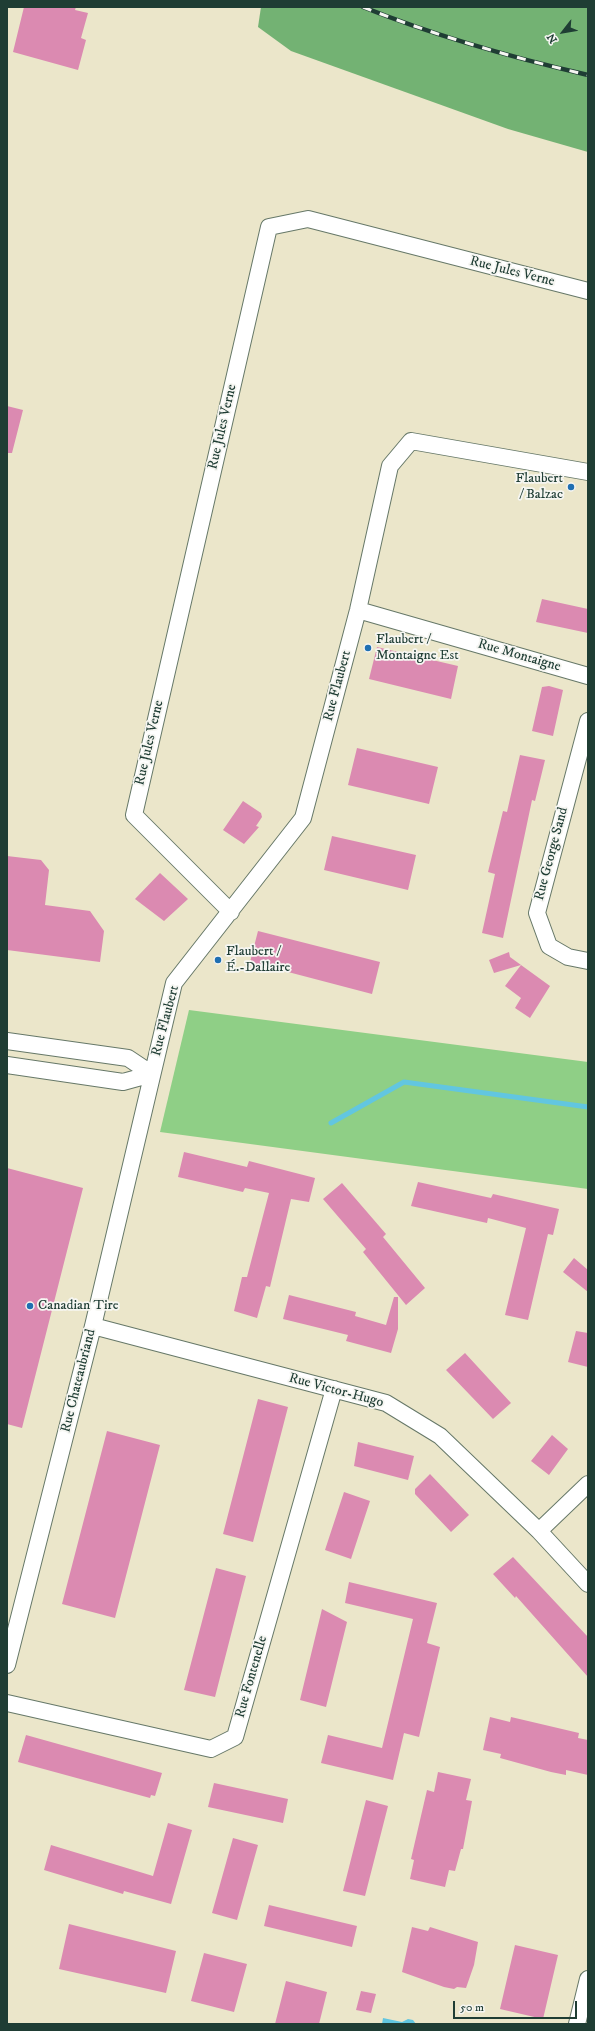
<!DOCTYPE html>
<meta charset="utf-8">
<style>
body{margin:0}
#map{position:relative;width:595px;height:2031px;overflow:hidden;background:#ebe6ca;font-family:"IM FELL DW Pica",serif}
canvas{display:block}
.frame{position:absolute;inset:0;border:8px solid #1f3d34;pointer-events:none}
.north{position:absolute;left:543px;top:12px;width:40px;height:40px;-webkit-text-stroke:3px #f6f6f2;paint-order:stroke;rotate:239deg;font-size:11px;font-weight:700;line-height:16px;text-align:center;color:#1f3d34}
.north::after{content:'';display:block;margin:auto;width:14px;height:18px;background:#1f3d34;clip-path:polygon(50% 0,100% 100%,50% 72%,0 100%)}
.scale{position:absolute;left:453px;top:2001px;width:124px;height:18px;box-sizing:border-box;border:2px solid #1f3d34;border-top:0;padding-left:5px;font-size:12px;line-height:14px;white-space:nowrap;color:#1f3d34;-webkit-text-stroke:3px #f6f6f2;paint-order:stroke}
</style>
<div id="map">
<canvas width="595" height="2031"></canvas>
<div class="frame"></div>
<div class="north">N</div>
<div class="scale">50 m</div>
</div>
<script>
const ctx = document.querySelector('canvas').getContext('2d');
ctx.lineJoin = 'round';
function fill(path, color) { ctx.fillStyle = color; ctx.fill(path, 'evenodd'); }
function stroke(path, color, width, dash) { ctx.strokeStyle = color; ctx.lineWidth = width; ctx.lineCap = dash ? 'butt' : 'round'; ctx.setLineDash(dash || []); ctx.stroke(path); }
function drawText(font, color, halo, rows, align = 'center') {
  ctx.font = font + ' "IM FELL DW Pica",serif'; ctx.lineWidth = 3.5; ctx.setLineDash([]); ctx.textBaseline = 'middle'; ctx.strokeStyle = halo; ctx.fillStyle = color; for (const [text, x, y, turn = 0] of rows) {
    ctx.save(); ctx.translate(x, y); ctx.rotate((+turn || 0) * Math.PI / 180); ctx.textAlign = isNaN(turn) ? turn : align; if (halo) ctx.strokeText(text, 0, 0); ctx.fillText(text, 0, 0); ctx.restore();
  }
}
const green = new Path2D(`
 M 189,1010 L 588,1062 L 588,1189 L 160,1132 Z`);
const forest = new Path2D(`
 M 261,7 L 588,7 L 588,152 L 508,129 L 291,51 L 258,27 Z`);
const water = new Path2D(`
 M 383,2018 L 402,2022 L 408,2019 L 413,2020 L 416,2024 L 382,2024 Z`);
const stream = new Path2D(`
 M 331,1123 L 404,1082 L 588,1107`);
const building = new Path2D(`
 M 24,7 L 76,7 L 75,10 L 88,13 L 81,38 L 86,40 L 78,70 L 13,52 Z
 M 7,406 L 23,410 L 12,453 L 7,453 Z
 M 542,599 L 588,609 L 588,633 L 536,622 Z
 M 377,647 L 458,666 L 451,699 L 369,679 Z
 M 549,686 L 563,690 L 553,736 L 532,731 L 542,687 Z
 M 357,748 L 438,767 L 429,804 L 348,785 Z
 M 520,755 L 545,760 L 535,801 L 532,800 L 503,938 L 482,933 L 495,874 L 488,872 L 503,811 L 507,812 Z
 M 243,801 L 261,813 L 262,817 L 256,826 L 259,827 L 244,844 L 223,830 Z
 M 332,836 L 416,855 L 408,890 L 324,870 Z
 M 7,856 L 41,860 L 49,870 L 45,905 L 90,911 L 104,931 L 100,962 L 7,950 Z
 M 160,873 L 188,899 L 164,921 L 135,899 Z
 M 258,931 L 380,962 L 372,994 L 250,962 Z
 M 509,952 L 510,957 L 521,965 L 494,973 L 489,960 Z
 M 521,965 L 550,986 L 530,1018 L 515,1008 L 521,998 L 505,986 Z
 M 184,1152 L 247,1167 L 249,1161 L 315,1178 L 309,1202 L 291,1199 L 270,1287 L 266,1286 L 257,1318 L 234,1311 L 242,1277 L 247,1277 L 269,1193 L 245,1188 L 243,1192 L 178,1177 Z
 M 7,1168 L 83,1188 L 22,1428 L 7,1424 Z
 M 418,1182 L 491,1198 L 493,1194 L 559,1209 L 553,1235 L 548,1234 L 528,1320 L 505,1315 L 526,1228 L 488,1218 L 487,1223 L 411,1206 Z
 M 342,1183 L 386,1234 L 383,1237 L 425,1288 L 406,1305 L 363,1252 L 366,1249 L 323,1199 Z
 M 574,1258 L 588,1270 L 588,1292 L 563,1272 Z
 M 289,1295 L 356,1312 L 355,1316 L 386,1325 L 394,1297 L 398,1297 L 398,1329 L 391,1353 L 346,1341 L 348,1335 L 283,1319 Z
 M 576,1331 L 588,1333 L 588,1367 L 568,1362 Z
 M 465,1353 L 511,1403 L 493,1419 L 446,1370 Z
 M 258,1399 L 288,1407 L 253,1542 L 223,1534 Z
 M 107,1431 L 160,1445 L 115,1618 L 62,1604 Z
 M 552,1435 L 568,1449 L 549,1475 L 531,1461 Z
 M 358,1442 L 414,1456 L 408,1480 L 354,1466 Z
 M 430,1474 L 469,1515 L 451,1532 L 415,1494 L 415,1489 Z
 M 344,1492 L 370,1501 L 351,1559 L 325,1550 Z
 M 513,1557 L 588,1637 L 588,1677 L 516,1596 L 515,1598 L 493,1574 Z
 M 216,1568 L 246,1576 L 215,1697 L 184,1690 Z
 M 349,1582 L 437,1603 L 427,1643 L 440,1647 L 419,1737 L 404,1733 L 393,1780 L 321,1763 L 328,1735 L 382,1748 L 413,1619 L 345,1603 Z
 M 322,1609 L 347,1622 L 326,1707 L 300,1700 Z
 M 490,1717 L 510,1722 L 511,1717 L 579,1733 L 578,1738 L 588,1740 L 588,1775 L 566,1770 L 566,1775 L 551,1772 L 500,1758 L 501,1754 L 483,1750 Z
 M 26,1735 L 162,1773 L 155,1796 L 151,1795 L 150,1798 L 18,1762 Z
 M 438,1772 L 471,1779 L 466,1800 L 472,1801 L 463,1849 L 461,1849 L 455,1871 L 449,1870 L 445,1887 L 410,1879 L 414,1860 L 411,1859 L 427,1790 L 434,1792 Z
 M 214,1783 L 288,1799 L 283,1823 L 208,1807 Z
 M 366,1800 L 388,1806 L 365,1896 L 343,1891 Z
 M 168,1823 L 192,1830 L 171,1904 L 124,1891 L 123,1894 L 44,1870 L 51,1845 L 153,1876 Z
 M 233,1838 L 258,1845 L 237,1920 L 212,1913 Z
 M 269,1905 L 357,1926 L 352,1947 L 264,1926 Z
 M 69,1924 L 176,1951 L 166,1993 L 59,1969 Z
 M 412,1927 L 428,1931 L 430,1927 L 478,1942 L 474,1965 L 466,1988 L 457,1987 L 454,1989 L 444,1987 L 402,1972 Z
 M 515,1945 L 558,1955 L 543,2019 L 500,2009 Z
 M 204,1953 L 247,1964 L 234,2012 L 191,2001 Z
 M 286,1981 L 327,1992 L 319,2024 L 275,2024 Z
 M 361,1991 L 376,1994 L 371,2013 L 356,2010 Z`);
const minor = new Path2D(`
 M 358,610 L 588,676
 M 588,721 L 537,913 L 549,946 L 568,957 L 588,961
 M 231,912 L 134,815 L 269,227 L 308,219 L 588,291
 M 7,1041 L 128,1058 L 152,1074
 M 7,1065 L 123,1082 L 152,1074
 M 93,1326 L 386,1403 L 440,1436 L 539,1531 L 588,1584
 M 539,1531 L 588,1484
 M 7,1665 L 93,1326 L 174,983 L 303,818 L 358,610 L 390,466 L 411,441 L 588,472
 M 7,1703 L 211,1749 L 235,1737 L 334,1389
 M 577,2024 L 588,1979`);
const rail = new Path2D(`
 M 363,7 C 433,35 514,58 588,75`);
const markers = [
 [571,487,4,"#1f6fb2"],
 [368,648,4,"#1f6fb2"],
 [218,960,4,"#1f6fb2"],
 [30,1306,4,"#1f6fb2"]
];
const streetNames = [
 ["Rue Jules Verne",512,272,14],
 ["Rue Jules Verne",223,427,-77],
 ["Rue Montaigne",519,656,16],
 ["Rue Flaubert",338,686,-75],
 ["Rue Jules Verne",150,743,-77],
 ["Rue George Sand",552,854,-75],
 ["Rue Flaubert",166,1021,-75],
 ["Rue Chateaubriand",79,1381,-76],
 ["Rue Victor-Hugo",336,1391,15],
 ["Rue Fontenelle",252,1677,-74]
];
const poiNames = [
 ["Flaubert",563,479,"right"],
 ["/ Balzac",563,495,"right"],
 ["Flaubert /",376,640],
 ["Montaigne Est",376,656],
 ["Flaubert /",226,952],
 ["É.-Dallaire",226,968],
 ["Canadian Tire",38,1306]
];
fill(green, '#8fcf86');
fill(forest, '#73b273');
fill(water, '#62c6e0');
stroke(stream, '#62c6e0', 5);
fill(building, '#db8ab1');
stroke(minor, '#667868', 18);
stroke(minor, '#fff', 16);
stroke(rail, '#1f3d34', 4.5);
stroke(rail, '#f6f6f2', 3, [9]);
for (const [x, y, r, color] of markers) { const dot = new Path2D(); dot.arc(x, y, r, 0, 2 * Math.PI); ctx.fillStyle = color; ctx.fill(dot); stroke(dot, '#f6f6f2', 1.5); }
drawText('14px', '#1f3d34', '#f6f6f2', streetNames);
drawText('14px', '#1f3d34', '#f6f6f2', poiNames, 'left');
</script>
